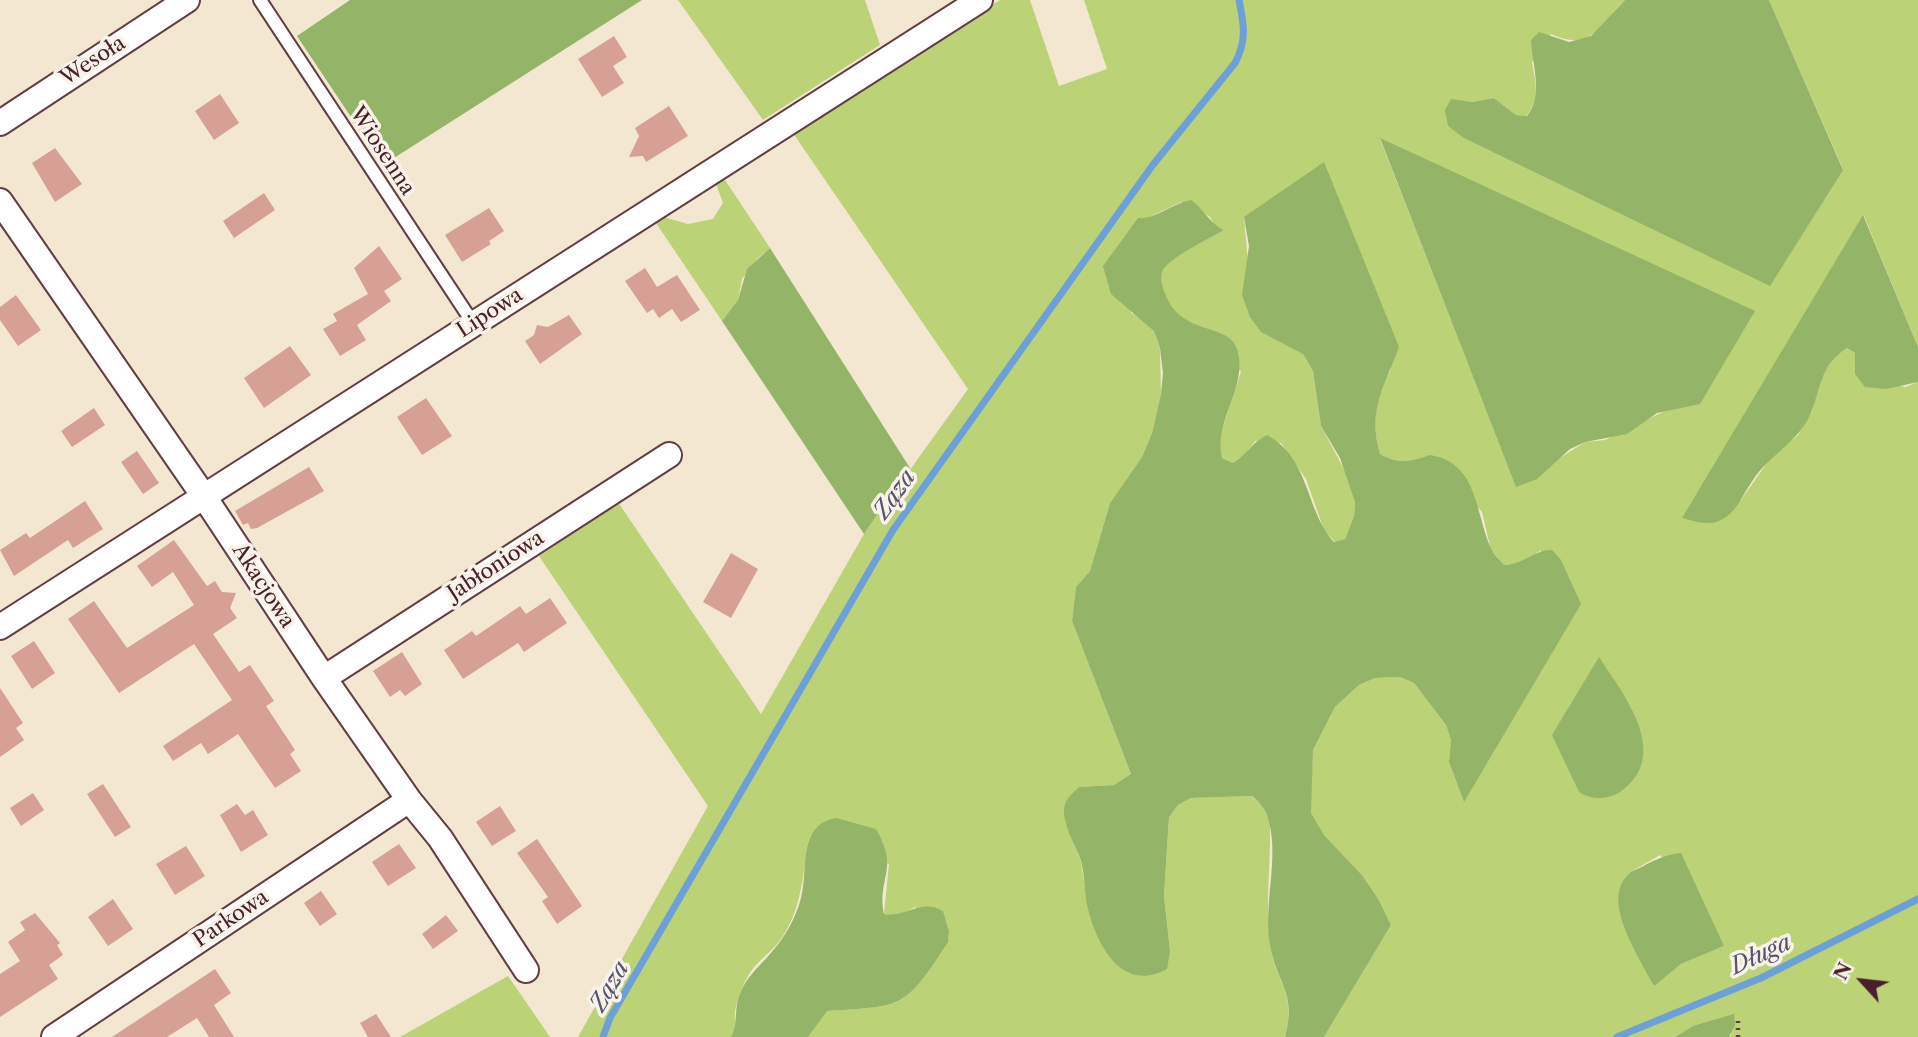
<!DOCTYPE html>
<meta charset="utf-8">
<style>
body{margin:0}
#map{position:relative;width:1918px;height:1037px;overflow:hidden;background:#f3e7d1;font-family:"Libre Caslon Text",serif}
canvas{display:block}
.north{position:absolute;left:1827px;top:946px;width:70px;height:70px;-webkit-text-stroke:5px #f7f3e8;paint-order:stroke;rotate:297deg;font-size:19px;font-weight:700;line-height:28px;text-align:center;color:#4a1f2b}
.north::after{content:'';display:block;margin:auto;width:24px;height:32px;background:#4a1f2b;clip-path:polygon(50% 0,100% 100%,50% 72%,0 100%)}
</style>
<div id="map">
<canvas width="1918" height="1037"></canvas>
<div class="north">N</div>
</div>
<script>
const ctx = document.querySelector('canvas').getContext('2d');
ctx.lineJoin = 'round';
function fill(path, color) { ctx.fillStyle = color; ctx.fill(path, 'evenodd'); }
function stroke(path, color, width, dash) { ctx.strokeStyle = color; ctx.lineWidth = width; ctx.lineCap = dash ? 'butt' : 'round'; ctx.setLineDash(dash || []); ctx.stroke(path); }
function drawText(font, color, halo, rows, align = 'center') {
  ctx.font = font + ' "Libre Caslon Text",serif'; ctx.lineWidth = 7; ctx.setLineDash([]); ctx.textBaseline = 'middle'; ctx.strokeStyle = halo; ctx.fillStyle = color; for (const [text, x, y, turn = 0] of rows) {
    ctx.save(); ctx.translate(x, y); ctx.rotate((+turn || 0) * Math.PI / 180); ctx.textAlign = isNaN(turn) ? turn : align; if (halo) ctx.strokeText(text, 0, 0); ctx.fillText(text, 0, 0); ctx.restore();
  }
}
const green = new Path2D(`
 M 678,0 L 865,0 L 880,45 L 763,120 Z
 M 1000,0 L 1030,0 L 1059,86 L 1107,69 L 1084,0 L 1625,0 C 1599,24 1593,53 1551,34 L 1532,62 C 1535,81 1541,100 1526,116 L 1516,115 L 1494,98 L 1472,102 L 1451,100 L 1464,138 L 1483,146 L 1843,169 L 1769,0 L 1918,0 L 1918,347 L 1864,216 L 1683,517 L 1705,523 L 1741,500 L 1769,460 L 1798,435 L 1812,411 L 1822,376 L 1835,356 L 1847,348 L 1855,353 L 1855,374 L 1905,387 L 1918,382 L 1918,1037 L 1729,1037 L 1732,1034 L 1693,1026 L 1675,1037 L 1324,1037 L 1391,925 L 1379,900 L 1362,875 L 1324,835 L 1310,813 L 1313,750 L 1335,707 L 1359,685 L 1375,678 L 1400,677 L 1414,683 L 1446,725 L 1451,740 L 1449,762 L 1464,801 L 1541,550 L 1522,564 L 1504,565 L 1491,550 L 1482,512 L 1429,455 C 1411,462 1397,464 1380,454 C 1371,422 1375,399 1391,369 L 1244,217 L 1248,263 L 1288,345 L 1303,354 L 1313,371 L 1321,426 L 1348,477 L 1355,502 L 1354,516 L 1345,539 L 1335,542 L 1324,530 L 1306,479 L 1281,443 L 1255,441 L 1244,457 L 1233,463 L 1222,458 L 1218,442 L 1241,372 L 1211,330 C 1206,329 1199,329 1195,327 C 1178,320 1152,287 1163,269 C 1172,255 1209,239 1224,230 L 1215,226 L 1210,217 L 1181,202 L 1145,219 L 1131,313 L 1146,320 L 1154,331 L 1160,348 L 1161,394 L 1152,433 L 1142,457 L 1110,503 L 1090,571 L 1076,587 L 1072,621 L 1131,774 L 1114,785 L 1079,787 L 1065,819 L 1081,862 L 1088,908 L 1170,951 L 1164,896 L 1169,817 L 1178,805 L 1191,798 L 1251,796 L 1262,804 L 1270,823 C 1271,862 1265,904 1270,943 C 1275,984 1297,990 1285,1037 L 808,1037 L 826,1011 C 904,1006 906,1009 948,941 L 949,932 L 915,907 L 898,916 L 884,914 L 889,864 L 810,838 C 802,873 803,905 783,936 C 774,951 756,961 748,976 C 742,987 737,999 735,1012 C 734,1022 737,1027 731,1037 L 578,1037 L 708,806 L 539,556 L 618,502 L 761,714 L 864,534 L 968,389 L 793,133 ZM 1380,139 L 1381,139 L 1700,404 L 1673,407 L 1605,440 L 1585,442 L 1516,486 ZM 1660,855 L 1724,946 L 1681,964 L 1653,986 L 1634,870 Z
 M 723,177 L 770,248 L 758,258 L 742,279 L 738,300 L 722,321 L 654,220 L 660,216 L 688,224 L 713,219 L 723,203 L 715,181 Z
 M 508,976 L 550,1037 L 400,1037 Z`);
const forest = new Path2D(`
 M 350,0 L 642,0 L 383,165 L 297,36 Z
 M 1625,0 L 1769,0 L 1843,170 L 1770,286 L 1464,138 L 1448,126 L 1445,110 L 1451,99 L 1472,102 L 1494,98 L 1516,115 L 1527,116 C 1544,96 1532,64 1531,40 L 1539,32 L 1569,42 L 1591,36 Z
 M 1380,138 L 1755,311 L 1700,404 L 1657,413 L 1627,434 L 1585,442 L 1570,449 L 1537,479 L 1516,487 Z
 M 1324,162 L 1399,347 C 1384,388 1367,409 1380,454 C 1397,464 1411,462 1429,455 C 1478,461 1475,513 1491,548 C 1493,554 1500,560 1504,565 C 1526,564 1533,550 1552,550 L 1561,560 L 1581,604 L 1464,802 L 1449,762 L 1451,740 L 1446,725 L 1414,683 L 1400,677 L 1375,678 L 1359,685 L 1335,707 L 1313,750 L 1311,813 L 1324,835 L 1362,875 L 1379,900 L 1391,925 L 1324,1037 L 1285,1037 C 1297,992 1277,985 1270,945 C 1263,905 1279,861 1269,822 C 1266,810 1261,803 1252,796 L 1191,798 L 1178,805 L 1169,817 L 1164,896 L 1170,951 L 1167,969 C 1123,993 1098,948 1088,909 C 1084,893 1085,876 1081,861 C 1076,845 1063,826 1064,809 C 1065,799 1072,794 1079,787 L 1114,785 L 1131,774 L 1072,621 L 1076,587 L 1090,571 L 1110,503 L 1142,457 L 1152,433 L 1161,394 L 1163,373 L 1160,348 L 1154,331 L 1111,294 L 1103,266 L 1138,218 C 1154,220 1173,203 1191,200 C 1203,208 1211,225 1224,230 C 1211,238 1167,258 1162,272 C 1160,278 1162,287 1165,293 C 1180,337 1229,322 1237,349 C 1249,387 1213,420 1222,458 L 1233,463 C 1247,455 1252,442 1267,435 C 1310,458 1305,510 1334,542 L 1345,539 L 1354,516 L 1355,502 L 1340,458 L 1321,426 L 1313,371 L 1303,354 L 1261,332 L 1250,317 L 1242,295 L 1249,246 L 1244,217 Z
 M 1863,215 L 1918,347 L 1918,382 L 1886,389 L 1865,387 L 1855,374 L 1855,353 L 1847,348 C 1816,368 1822,394 1807,421 C 1793,445 1768,457 1753,480 C 1743,494 1736,514 1719,521 C 1707,526 1694,521 1682,518 Z
 M 770,248 L 910,468 L 864,534 L 722,321 L 738,300 L 747,269 Z
 M 1599,657 C 1623,694 1673,755 1620,792 C 1607,800 1591,800 1579,792 L 1552,735 Z
 M 836,818 L 876,829 C 900,871 877,876 884,914 C 906,918 921,898 943,911 L 949,932 L 948,942 C 905,1009 904,1006 827,1011 L 808,1037 L 731,1037 C 738,1025 734,1010 739,996 C 746,977 757,969 770,954 C 784,939 796,918 801,898 C 809,870 797,825 836,818 Z
 M 1681,853 L 1724,946 L 1681,964 L 1654,986 C 1641,960 1601,902 1627,876 C 1632,870 1639,869 1645,865 C 1659,858 1666,855 1681,853 Z
 M 1734,1014 L 1735,1025 L 1729,1037 L 1675,1037 L 1693,1026 Z`);
const stream = new Path2D(`
 M 603,1037 L 610,1018 L 893,530 L 1152,166 L 1235,63 C 1247,41 1244,24 1239,0
 M 1617,1037 L 1761,978 L 1918,899`);
const building = new Path2D(`
 M 614,36 L 627,57 L 613,66 L 624,83 L 602,97 L 578,59 Z
 M 220,94 L 239,123 L 214,140 L 195,111 Z
 M 669,106 L 688,136 L 646,162 L 643,156 L 629,157 L 639,136 L 635,128 Z
 M 55,148 L 82,184 L 55,202 L 32,163 Z
 M 264,193 L 275,210 L 234,238 L 223,221 Z
 M 489,208 L 504,231 L 489,241 L 491,244 L 462,262 L 445,235 Z
 M 379,246 L 402,279 L 384,291 L 391,301 L 357,325 L 366,340 L 340,356 L 323,329 L 337,321 L 333,314 L 368,294 L 354,268 Z
 M 645,268 L 657,287 L 677,275 L 700,310 L 681,322 L 672,309 L 659,318 L 653,309 L 647,313 L 625,281 Z
 M 16,295 L 41,330 L 18,346 L 0,320 L 0,307 Z
 M 569,315 L 582,334 L 540,364 L 525,341 L 534,335 L 537,325 L 548,327 Z
 M 290,346 L 311,375 L 264,408 L 244,378 Z
 M 426,398 L 452,436 L 422,455 L 397,417 Z
 M 94,408 L 105,425 L 72,447 L 61,431 Z
 M 137,451 L 159,483 L 143,494 L 121,462 Z
 M 309,467 L 324,491 L 257,528 L 251,529 L 248,523 L 243,525 L 235,511 Z
 M 85,501 L 103,529 L 73,548 L 68,540 L 14,576 L 0,550 L 26,533 L 30,538 Z
 M 174,540 L 207,586 L 215,581 L 222,592 L 236,593 L 230,608 L 237,618 L 213,634 L 239,672 L 250,665 L 274,701 L 266,706 L 295,750 L 290,754 L 301,771 L 275,788 L 238,734 L 208,754 L 201,743 L 173,761 L 163,746 L 232,700 L 194,644 L 119,693 L 68,619 L 94,601 L 127,648 L 194,605 L 173,572 L 152,587 L 137,566 Z
 M 731,553 L 758,569 L 731,618 L 703,602 Z
 M 550,598 L 567,623 L 524,652 L 518,643 L 463,679 L 444,650 L 472,631 L 476,636 L 520,606 L 526,614 Z
 M 34,641 L 55,673 L 32,689 L 11,656 Z
 M 402,652 L 422,684 L 405,696 L 400,690 L 390,697 L 373,671 Z
 M 0,688 L 23,723 L 16,728 L 24,740 L 0,757 Z
 M 103,784 L 131,827 L 115,837 L 87,794 Z
 M 33,793 L 44,810 L 21,826 L 10,808 Z
 M 237,804 L 245,815 L 253,810 L 268,835 L 241,852 L 220,815 Z
 M 500,806 L 516,831 L 492,846 L 476,822 Z
 M 537,839 L 582,906 L 557,924 L 542,901 L 548,897 L 517,853 Z
 M 399,844 L 416,868 L 388,886 L 372,862 Z
 M 186,846 L 205,876 L 175,895 L 156,864 Z
 M 321,891 L 337,914 L 320,926 L 304,903 Z
 M 113,899 L 133,929 L 108,946 L 88,917 Z
 M 35,913 L 60,943 L 57,945 L 63,955 L 49,965 L 58,979 L 0,1017 L 0,974 L 20,961 L 8,942 L 25,930 L 20,922 Z
 M 446,915 L 458,931 L 433,949 L 422,934 Z
 M 215,969 L 231,993 L 214,1005 L 234,1037 L 209,1037 L 197,1018 L 167,1037 L 112,1037 Z
 M 376,1014 L 391,1037 L 368,1037 L 360,1023 Z`);
const path = new Path2D(`
 M 1738,1037 L 1738,1018`);
const service = new Path2D(`
 M 260,0 L 473,323`);
const minor = new Path2D(`
 M 0,123 L 187,0
 M 0,201 L 203,495 L 324,678 L 409,800 L 440,838 L 526,970
 M 0,627 L 980,0
 M 324,678 L 669,455
 M 54,1037 L 409,800`);
const streetNames = [
 ["Wesoła",93,61,-33],
 ["Wiosenna",382,151,57],
 ["Lipowa",490,313,-33],
 ["Jabłoniowa",496,566,-33],
 ["Akacjowa",263,586,57],
 ["Parkowa",231,919,-34]
];
const waterNames = [
 ["Ząza",895,495,-55],
 ["Długa",1761,955,-25],
 ["Ząza",610,987,-60]
];
fill(green, '#bbd277');
fill(forest, '#94b468');
stroke(stream, '#6da0d9', 7);
fill(building, '#d6a194');
stroke(service, '#633d44', 16);
stroke(minor, '#633d44', 28);
stroke(path, '#633d44', 4.5, [2, 5]);
stroke(service, '#fff', 12);
stroke(minor, '#fff', 24);
drawText('21px', '#4a1f2b', '#f7f3e8', streetNames);
drawText('italic 23px', '#585371', '#f7f3e8', waterNames);
</script>
